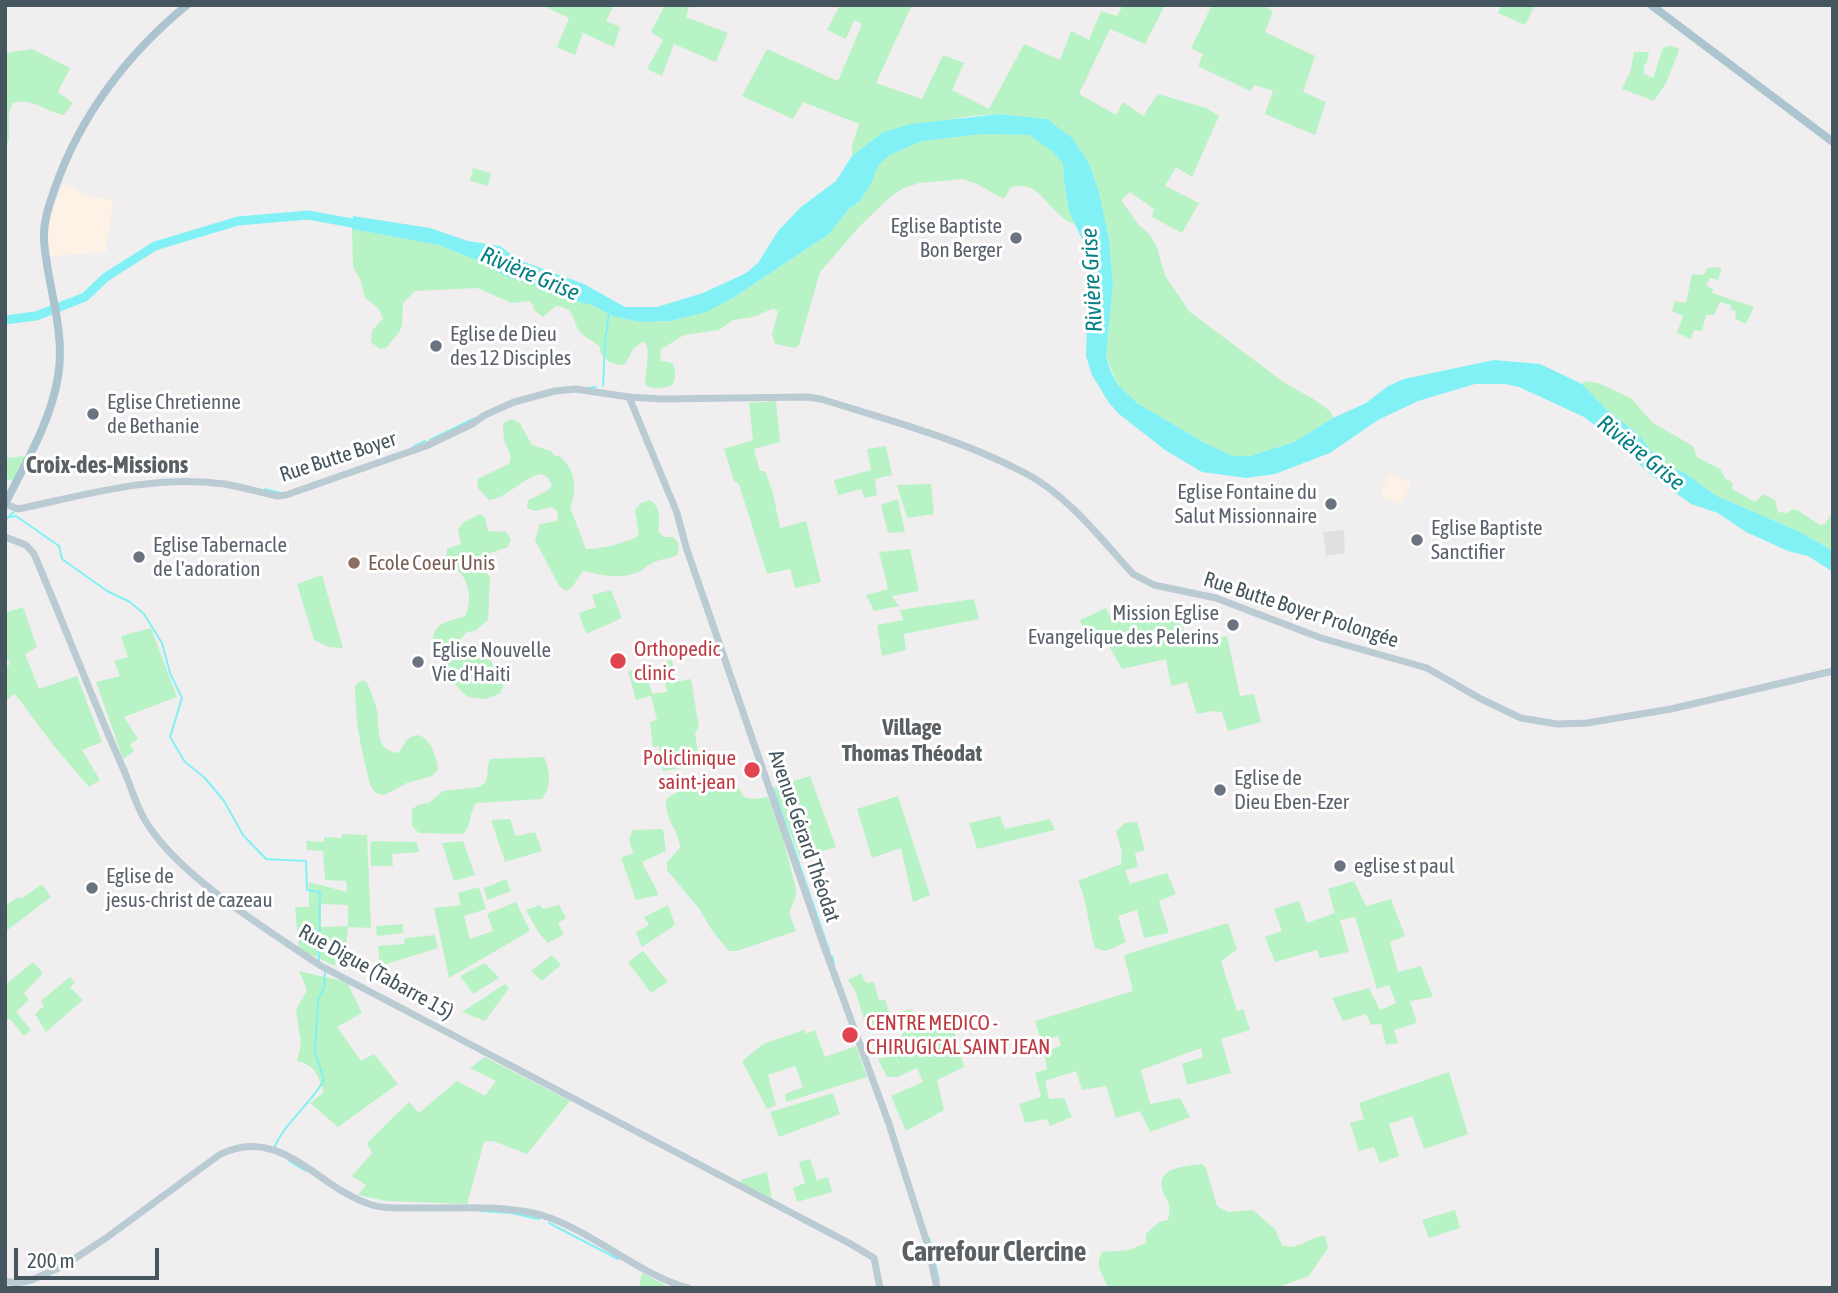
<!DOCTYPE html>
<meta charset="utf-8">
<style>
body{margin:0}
#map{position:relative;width:1838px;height:1293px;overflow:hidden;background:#f1eeef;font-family:"Asap Condensed",sans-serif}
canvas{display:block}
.frame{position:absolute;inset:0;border:7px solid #45565e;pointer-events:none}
.scale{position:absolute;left:14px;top:1248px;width:145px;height:32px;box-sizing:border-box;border:4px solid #45565e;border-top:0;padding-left:9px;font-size:21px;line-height:24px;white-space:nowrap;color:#45565e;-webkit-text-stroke:5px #fff;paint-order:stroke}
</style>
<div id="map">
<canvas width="1838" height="1293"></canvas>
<div class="frame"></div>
<div class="scale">200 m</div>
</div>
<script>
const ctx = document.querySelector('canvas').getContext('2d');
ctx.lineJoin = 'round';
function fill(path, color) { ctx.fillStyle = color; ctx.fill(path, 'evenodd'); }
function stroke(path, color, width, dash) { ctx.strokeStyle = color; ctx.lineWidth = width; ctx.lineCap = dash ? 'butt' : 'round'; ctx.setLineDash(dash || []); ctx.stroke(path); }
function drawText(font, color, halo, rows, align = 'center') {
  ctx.font = font + ' "Asap Condensed",sans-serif'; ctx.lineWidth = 6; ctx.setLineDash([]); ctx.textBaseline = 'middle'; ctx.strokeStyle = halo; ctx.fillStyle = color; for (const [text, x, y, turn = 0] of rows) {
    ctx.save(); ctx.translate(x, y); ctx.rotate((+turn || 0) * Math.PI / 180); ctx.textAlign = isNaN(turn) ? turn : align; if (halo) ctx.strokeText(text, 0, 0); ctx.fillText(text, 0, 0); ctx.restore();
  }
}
const commercial = new Path2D(`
 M 64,183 L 87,195 L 113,201 L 106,252 L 50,256 L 48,246 L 49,227 L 54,205 Z
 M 1390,473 L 1411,483 L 1401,504 L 1380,495 Z`);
const education = new Path2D(`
 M 1344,530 L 1345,553 L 1326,556 L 1323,532 Z`);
const green = new Path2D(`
 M 541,5 L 614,5 L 606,21 L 620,27 L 614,47 L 583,33 L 575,55 L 557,47 L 569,18 Z
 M 665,5 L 690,5 L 686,17 L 728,33 L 716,62 L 674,44 L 662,76 L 647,69 L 663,40 L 651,32 Z
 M 840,5 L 912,5 L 876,83 L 922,99 L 943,55 L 964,63 L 952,90 L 989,109 L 1024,44 L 1060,60 L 1071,31 L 1089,40 L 1101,11 L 1117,16 L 1123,5 L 1165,5 L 1145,44 L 1110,29 L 1079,94 L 1116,115 L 1123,102 L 1143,116 L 1158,94 L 1206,108 L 1219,116 L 1192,177 L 1176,167 L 1165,186 L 1199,203 L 1182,233 L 1152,217 L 1154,209 L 1130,192 L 1121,200 L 1138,224 L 1149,234 L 1157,247 L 1165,276 L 1190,312 L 1286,384 L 1312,398 L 1330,411 L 1333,418 L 1294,442 L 1250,456 L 1233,456 L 1205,443 L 1137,403 L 1118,385 L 1106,357 L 1113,284 L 1109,237 L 1099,192 L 1089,163 L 1047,119 L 999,114 L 970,116 L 883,132 L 852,156 L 852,145 L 859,124 L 803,102 L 793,119 L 742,96 L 767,49 L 838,81 L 862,24 L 854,20 L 846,39 L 827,30 Z
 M 1212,5 L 1261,5 L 1273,11 L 1265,32 L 1315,56 L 1303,92 L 1326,102 L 1315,135 L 1265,114 L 1273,91 L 1255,85 L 1250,91 L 1198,66 L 1203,54 L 1191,48 Z
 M 1501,5 L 1535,5 L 1525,25 L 1498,13 Z
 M 1669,46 L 1678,48 L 1679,51 L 1666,83 L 1654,101 L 1622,89 L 1631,70 L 1634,52 L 1649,52 L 1647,62 L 1644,66 L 1644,74 L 1653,78 L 1663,48 Z
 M 32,49 L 70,68 L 58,92 L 73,103 L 64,115 C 45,112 32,97 13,103 C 3,122 15,133 5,149 L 5,53 Z
 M 983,134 L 1029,135 L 1053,152 L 1063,163 L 1064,182 L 1069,211 L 1077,224 C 1052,221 1040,175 1010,188 L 1004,199 L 977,184 L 963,179 L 919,183 L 904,188 L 891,196 L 860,226 L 820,272 L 799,345 L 795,348 L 775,344 L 772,334 L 778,312 L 774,308 L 753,317 L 733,320 L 719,330 L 684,335 L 660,350 L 661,361 L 672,363 C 676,370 676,377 673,385 C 664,388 654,390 645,385 L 648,351 L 646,343 L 642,342 L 633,349 L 625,364 L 620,365 L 609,362 L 600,352 L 600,347 C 594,341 587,339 581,333 C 572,325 577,307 556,306 L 543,317 L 534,310 L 533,305 L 529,301 L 512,303 L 477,288 L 415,291 L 403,303 C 401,331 406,325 386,348 L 380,349 L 371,342 L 372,331 L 383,318 L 378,308 L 365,298 L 360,279 L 353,267 L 352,229 L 439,245 L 474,259 L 507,277 L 528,282 L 562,298 L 592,305 L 615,317 L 640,322 L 670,321 L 699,313 L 733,298 L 829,234 L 848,210 L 860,201 L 871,184 L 878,166 L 890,155 L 922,141 Z
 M 473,168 L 491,173 L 488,186 L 470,181 Z
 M 1716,267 L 1722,269 L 1718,280 L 1710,278 L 1706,285 L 1713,289 L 1712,293 L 1754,307 L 1746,324 L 1735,319 L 1736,311 L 1731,310 L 1731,305 L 1720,302 L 1714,315 L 1706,315 L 1702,331 L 1694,330 L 1691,339 L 1677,333 L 1683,316 L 1672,311 L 1675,301 L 1686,303 L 1692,274 L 1704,275 L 1707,268 Z
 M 1586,381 L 1598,383 L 1631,398 L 1653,423 L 1693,446 L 1697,457 L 1720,469 L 1725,478 L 1733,483 L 1732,489 L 1755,502 L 1764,494 L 1775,500 L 1778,512 L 1786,513 L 1793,509 L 1797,510 L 1820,525 L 1825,524 L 1833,512 L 1833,551 L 1798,531 L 1717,496 L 1685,473 L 1672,468 L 1654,454 L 1638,434 L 1606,409 L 1582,384 Z
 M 776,401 L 780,442 L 754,449 L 760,471 L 765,471 L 773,493 L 780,528 L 806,521 L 821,582 L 795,588 L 790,569 L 767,574 L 739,484 L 734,481 L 724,449 L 753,440 L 749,403 Z
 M 511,419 L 519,422 L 532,445 L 551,451 L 555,456 L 559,456 C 575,467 578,490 570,507 L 586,549 C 600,549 628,543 639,535 L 635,510 L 641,503 L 650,500 C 661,508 660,518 658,531 L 664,537 L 673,537 L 679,544 L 678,554 C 671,559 666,558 657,561 C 650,563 645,569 638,572 C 620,580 601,575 583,571 L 573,586 L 566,591 L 559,586 L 535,540 L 540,524 L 557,521 L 558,512 L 552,507 L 535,511 L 527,508 L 528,500 L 545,492 L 552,486 L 548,478 L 542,474 C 522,477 508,498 489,500 L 478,488 L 477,479 L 509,464 L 511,456 L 504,440 L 503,423 Z
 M 886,446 L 892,475 L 875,479 L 877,495 L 865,498 L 861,489 L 838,495 L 834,480 L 871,470 L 867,449 Z
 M 26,456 L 14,481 L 5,479 L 5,458 Z
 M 931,484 L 934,514 L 907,518 L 897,485 Z
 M 898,499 L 905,532 L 888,533 L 881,505 Z
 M 480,514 L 485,517 L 488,531 L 506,532 L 511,539 L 508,547 L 485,555 L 481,562 L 490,578 L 488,620 L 475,631 L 467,632 L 461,638 L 462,646 L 470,650 L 478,645 L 486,645 L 494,670 L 503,685 L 501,693 L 486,699 L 468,697 C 454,685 419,645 439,626 C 446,620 456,620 465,616 C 474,600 468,571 449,566 L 446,557 L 447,549 L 461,544 L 458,529 L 464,522 Z
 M 910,549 L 919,591 L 892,596 L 899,606 L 874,611 L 866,595 L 888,589 L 879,552 Z
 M 322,575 L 343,648 L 329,647 L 314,640 L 297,584 Z
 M 611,590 L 622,618 L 586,634 L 579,613 L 596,607 L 592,595 Z
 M 974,599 L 979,619 L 904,634 L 906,650 L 882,656 L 877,625 L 903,620 L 900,610 Z
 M 23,607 L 37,647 L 25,654 L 39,689 L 77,676 L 102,742 L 82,750 L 100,780 L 89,787 L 54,746 L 15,694 L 5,701 L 5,668 L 10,664 L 5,654 L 5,635 L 7,634 L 5,613 Z
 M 1106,608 L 1111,618 L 1121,622 L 1180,620 L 1190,645 L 1227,636 L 1240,696 L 1254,694 L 1261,722 L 1228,731 L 1222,712 L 1213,711 L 1197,714 L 1187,682 L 1171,686 L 1166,659 L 1122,669 L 1105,639 L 1088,642 L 1080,620 Z
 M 151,628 L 177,697 L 124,717 L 138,739 L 130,744 L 134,751 L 123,759 L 96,682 L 120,676 L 114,661 L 128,657 L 121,636 Z
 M 672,660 L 676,682 L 691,679 L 699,727 L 695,734 L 700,765 L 663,771 L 659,746 L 653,747 L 650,722 L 657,720 L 651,696 L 636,700 L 628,671 L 645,667 L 652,694 L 667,692 L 661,663 Z
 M 363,680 L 367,683 C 371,692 375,701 377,711 C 380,729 374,750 398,753 C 402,749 404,742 408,739 C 426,724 438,758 438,770 L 432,776 L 407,783 L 384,795 L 376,793 L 371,787 C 361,752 355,720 355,685 Z
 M 544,757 C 550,770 552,787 542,799 L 476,803 C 469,813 472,824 463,834 L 419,833 L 412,826 L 412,809 L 420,804 L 429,803 L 443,791 L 478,787 L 485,783 C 489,774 486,768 490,759 Z
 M 810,776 L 836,847 L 800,858 L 773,788 Z
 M 725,780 L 735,782 L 744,797 L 753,799 L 768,797 L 780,828 L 796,888 L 796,896 L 789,913 L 796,931 L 737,951 L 729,951 L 713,932 L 700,910 L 667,870 L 667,862 L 680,848 C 679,829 665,821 666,800 C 680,786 706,785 725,780 Z
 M 898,796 L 930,895 L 913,902 L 901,848 L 872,858 L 857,809 Z
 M 1000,816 L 1005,829 L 1050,819 L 1055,830 L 977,849 L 969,823 Z
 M 510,819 L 516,836 L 535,832 L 542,851 L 505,862 L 491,820 Z
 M 1137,822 L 1145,850 L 1135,853 L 1138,867 L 1125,870 L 1130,884 L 1167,873 L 1176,894 L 1159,901 L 1169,933 L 1144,938 L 1137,910 L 1118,916 L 1126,942 L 1106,951 L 1095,948 C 1088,926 1088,902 1078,881 L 1121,864 L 1122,852 L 1116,831 L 1125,823 Z
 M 663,829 L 666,851 L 642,862 L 659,895 L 636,900 L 621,858 L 633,853 L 629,839 L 633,830 Z
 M 342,834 L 367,835 L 371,928 L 348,927 L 346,949 L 337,948 L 335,966 L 299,949 L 295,907 L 309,907 L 309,882 L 347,892 L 346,881 L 325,880 L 323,851 L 307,850 L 306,841 L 324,842 L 324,837 L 342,838 ZM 321,904 L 348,905 L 348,926 L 321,927 Z
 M 372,841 L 417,842 L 419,852 L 392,854 L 393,866 L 371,866 L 370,843 Z
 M 463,841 L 475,875 L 454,881 L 442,843 Z
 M 506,879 L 511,891 L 487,900 L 484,888 Z
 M 1354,881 L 1366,906 L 1391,899 L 1405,936 L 1390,942 L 1398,972 L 1421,966 L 1433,997 L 1410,1001 L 1417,1023 L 1394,1030 L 1398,1043 L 1386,1045 L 1381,1024 L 1371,1025 L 1366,1014 L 1343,1021 L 1332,998 L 1369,988 L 1380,1010 L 1396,1003 L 1389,985 L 1377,989 L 1355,917 L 1340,920 L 1349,952 L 1320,958 L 1317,950 L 1275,962 L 1265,937 L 1282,931 L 1274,909 L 1299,901 L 1307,923 L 1335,913 L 1328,889 Z
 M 42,884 L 51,897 L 5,932 L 5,906 L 18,897 L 21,899 Z
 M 479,887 L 486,909 L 464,916 L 470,939 L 493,931 L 487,914 L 516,902 L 530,931 L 449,978 L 434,908 L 461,905 L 458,893 Z
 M 540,905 L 543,909 L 559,905 L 566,918 L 558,923 L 564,934 L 548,943 L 538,932 L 526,910 Z
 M 668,905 L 675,925 L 642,947 L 636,932 L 649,925 L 644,917 Z
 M 1228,923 L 1237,950 L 1221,961 L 1237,1011 L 1243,1009 L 1250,1030 L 1221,1039 L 1231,1073 L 1187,1085 L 1182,1064 L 1203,1057 L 1201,1048 L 1141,1070 L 1150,1104 L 1180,1098 L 1190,1117 L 1150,1132 L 1140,1111 L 1116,1118 L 1106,1086 L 1082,1090 L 1076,1071 L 1045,1081 L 1049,1099 L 1064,1098 L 1072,1117 L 1050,1126 L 1047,1119 L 1025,1123 L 1019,1104 L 1041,1097 L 1035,1073 L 1047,1069 L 1044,1053 L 1061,1045 L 1058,1036 L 1041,1041 L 1035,1021 L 1133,991 L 1124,955 Z
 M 403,924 L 403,933 L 377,936 L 376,926 Z
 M 435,935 L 438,948 L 380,966 L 378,946 L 404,944 L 405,938 Z
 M 643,951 L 668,982 L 651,993 L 628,962 Z
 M 552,955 L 561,965 L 542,981 L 531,971 Z
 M 33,962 L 43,973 L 24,993 L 29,1000 L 16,1012 L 31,1030 L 24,1036 L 10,1019 L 5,1021 L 5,985 Z
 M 485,963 L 499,978 L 473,994 L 460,976 Z
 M 299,971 L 347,982 L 362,1013 L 337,1027 L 361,1061 L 374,1054 L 398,1084 L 338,1127 L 310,1103 L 324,1092 C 318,1075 315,1065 297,1061 L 301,1044 L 296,1010 L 307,990 Z
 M 861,973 L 866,983 L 874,982 L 879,1001 L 885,999 L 890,1015 L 912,1009 L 918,1027 L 950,1016 L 964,1067 L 937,1080 L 944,1110 L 906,1131 L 891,1096 L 923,1082 L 917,1068 L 897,1077 L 887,1077 L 878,1059 L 893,1055 L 887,1040 L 903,1035 L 900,1024 L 879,1032 L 868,1033 L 855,990 L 848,980 Z
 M 70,977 L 75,982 L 70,987 L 83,1000 L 46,1032 L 35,1014 L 44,1006 L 41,1001 Z
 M 505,984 L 509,988 L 485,1021 L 462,1012 Z
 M 804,1030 L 806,1034 L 815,1030 L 825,1057 L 856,1046 L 867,1077 L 786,1102 L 785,1094 L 803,1087 L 795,1066 L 768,1075 L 776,1105 L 767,1109 L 742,1061 L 763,1044 Z
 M 485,1057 L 570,1101 L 527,1154 L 493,1141 L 484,1142 L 467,1204 L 386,1201 L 358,1195 L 366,1185 L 352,1176 L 372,1153 L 367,1143 L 409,1102 L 419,1113 L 457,1081 L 485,1096 L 496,1081 L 470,1068 Z
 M 1449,1072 L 1468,1134 L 1424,1149 L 1412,1116 L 1389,1124 L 1399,1156 L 1380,1163 L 1374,1147 L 1359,1151 L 1350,1123 L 1364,1119 L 1359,1103 Z
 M 833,1093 L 840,1114 L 779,1137 L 770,1112 Z
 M 810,1159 L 817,1180 L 828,1177 L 832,1192 L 797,1202 L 793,1188 L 805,1183 L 799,1162 Z
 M 1202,1164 L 1206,1168 L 1217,1206 L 1228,1212 L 1253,1210 L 1275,1229 L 1282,1245 C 1300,1252 1307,1236 1325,1236 L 1328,1248 L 1309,1276 L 1275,1288 L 1108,1288 C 1103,1273 1094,1267 1102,1252 L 1129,1250 L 1146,1243 L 1146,1234 L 1159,1222 L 1168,1220 C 1173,1200 1165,1202 1162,1188 C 1157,1166 1189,1166 1202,1164 Z
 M 767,1172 L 772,1199 L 741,1183 L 741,1180 Z
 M 1455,1210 L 1460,1228 L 1429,1238 L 1422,1220 Z
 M 642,1273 L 671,1288 L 639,1288 Z`);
const water = new Path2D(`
 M 999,114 L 1047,119 L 1072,138 L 1089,163 L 1099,192 L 1109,238 L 1113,284 L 1106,357 L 1111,372 L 1118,385 L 1137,403 L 1205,443 L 1233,456 L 1250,456 L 1294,442 L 1333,418 L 1366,403 L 1388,386 L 1404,379 L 1494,360 L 1540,364 L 1582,384 L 1606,409 L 1638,434 L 1654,454 L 1672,468 L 1685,473 L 1717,496 L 1798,531 L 1833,551 L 1833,572 L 1808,556 L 1788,551 L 1746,532 L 1718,513 L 1691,504 L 1651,475 L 1615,441 L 1584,417 L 1519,387 L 1505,384 L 1475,384 L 1418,401 L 1378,420 L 1330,453 L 1275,474 L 1246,478 L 1202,472 L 1165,450 L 1119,414 L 1109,403 L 1092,375 L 1086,356 L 1088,290 L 1086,248 L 1069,211 L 1064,182 L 1063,163 L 1053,152 L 1029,135 L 983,134 L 922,141 L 890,155 L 878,166 L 871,184 L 860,201 L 848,210 L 829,234 L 733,298 L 706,312 L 670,321 L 640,322 L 615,317 L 592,305 L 562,298 L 528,282 L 507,277 L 474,259 L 439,245 L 352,229 L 353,216 L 430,228 L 468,241 L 500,246 L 519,260 L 584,284 L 625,307 L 657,307 L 703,293 L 746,273 L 758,263 L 778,231 L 801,207 L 836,181 L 852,156 L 883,132 L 911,124 Z`);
const stream = new Path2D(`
 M 603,386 L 605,342 L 609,314
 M 587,388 L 596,387
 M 430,440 L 475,418
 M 413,447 L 425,441
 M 265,489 L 280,493
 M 10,517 L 16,516 L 59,546 L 62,559 L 107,591 L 130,602 L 144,614 L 162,643 L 170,673 L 182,698 L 170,737 L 185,762 L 204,777 L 224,801 L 243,835 L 266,859 L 306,861 L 307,890 L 320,892 L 319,963
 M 5,520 L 15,511
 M 773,788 L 830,953
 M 832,956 L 834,963
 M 274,1149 C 282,1125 310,1105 324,1080 L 315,1052 L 318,1000 L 324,988 L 325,972
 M 289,1161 L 306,1171
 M 480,1211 L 511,1213 L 539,1219
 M 549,1223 L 618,1259
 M 929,1238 L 939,1280`);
const river = new Path2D(`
 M 5,320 L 36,316 L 85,297 L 106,277 L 155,246 L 238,221 L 308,215 L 363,225`);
const secondary = new Path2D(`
 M 629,397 L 677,513 L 686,547 L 821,938 L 889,1124 L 928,1246 L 937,1288
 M 5,504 L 18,509 C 85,495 155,474 225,484 C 242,487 259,492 277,496 L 286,495 L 426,446 L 472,424 L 485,415 L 514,402 L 555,391 L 575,389 L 629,397 L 663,399 L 807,397 L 821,399 C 888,420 960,439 1023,472 C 1067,494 1100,538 1133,574 L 1154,585 L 1216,598 L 1321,638 L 1427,668 L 1481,699 L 1521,718 L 1557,724 L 1587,723 L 1671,709 L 1833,671
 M 5,537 L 26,545 L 34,554 C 64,624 91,696 122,766 C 131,785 136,808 148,825 C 182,878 269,931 321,966 L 849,1243 L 874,1258 L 880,1288
 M 5,1281 L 17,1283 L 32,1280 L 65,1265 L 106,1238 L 219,1155 C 281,1123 318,1189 372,1205 C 385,1209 400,1208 414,1208 C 456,1209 500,1204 541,1215 C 592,1230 637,1274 688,1288`);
const primary = new Path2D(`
 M 1651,5 L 1833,142
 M 5,504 C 26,462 50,423 58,377 C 66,330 47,286 44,240 C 43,221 49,206 55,188 C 80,116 128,53 187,5`);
const markers = [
 [1016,238,7,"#6b7280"],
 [436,346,7,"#6b7280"],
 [93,414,7,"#6b7280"],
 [1331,504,7,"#6b7280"],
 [1417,540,7,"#6b7280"],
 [139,557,7,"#6b7280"],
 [354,563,7,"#8d6e63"],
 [1233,625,7,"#6b7280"],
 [618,661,9,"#e0444e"],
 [418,662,7,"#6b7280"],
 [752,770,9,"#e0444e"],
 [1220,790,7,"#6b7280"],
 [1340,866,7,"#6b7280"],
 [92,888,7,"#6b7280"],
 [850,1035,9,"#e0444e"]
];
const worshipNames = [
 ["Eglise Baptiste",1002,226,"right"],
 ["Bon Berger",1002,250,"right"],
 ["Eglise de Dieu",450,334],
 ["des 12 Disciples",450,358],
 ["Eglise Chretienne",107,402],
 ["de Bethanie",107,426],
 ["Eglise Fontaine du",1317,492,"right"],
 ["Salut Missionnaire",1317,516,"right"],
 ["Eglise Baptiste",1431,528],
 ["Sanctifier",1431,552],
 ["Eglise Tabernacle",153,545],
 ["de l'adoration",153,569],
 ["Mission Eglise",1219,613,"right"],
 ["Evangelique des Pelerins",1219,637,"right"],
 ["Eglise Nouvelle",432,650],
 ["Vie d'Haiti",432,674],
 ["Eglise de",1234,778],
 ["Dieu Eben-Ezer",1234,802],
 ["eglise st paul",1354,866],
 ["Eglise de",106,876],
 ["jesus-christ de cazeau",106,900]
];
const streetNames = [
 ["Rue Butte Boyer",338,457,-18],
 ["Rue Butte Boyer Prolongée",1301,610,18],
 ["Avenue Gérard Théodat",804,836,71],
 ["Rue Digue (Tabarre 15)",376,972,29]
];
const educationNames = [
 ["Ecole Coeur Unis",368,563]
];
const healthNames = [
 ["Orthopedic",634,649],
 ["clinic",634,673],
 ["Policlinique",736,758,"right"],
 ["saint-jean",736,782,"right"],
 ["CENTRE MEDICO -",866,1023],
 ["CHIRUGICAL SAINT JEAN",866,1047]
];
const waterNames = [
 ["Rivière Grise",530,274,23],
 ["Rivière Grise",1092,280,-93],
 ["Rivière Grise",1641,453,39]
];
const neighbourhoodNames = [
 ["Village",912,728],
 ["Thomas Théodat",912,754]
];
const quarterNames = [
 ["Croix-des-Missions",107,465]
];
const districtNames = [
 ["Carrefour Clercine",994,1252]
];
fill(commercial, '#fef2e6');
fill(education, '#e2dfe1');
fill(green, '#b8f3c5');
fill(water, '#81f1f5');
stroke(stream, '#81f1f5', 2);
stroke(river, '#81f1f5', 9);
stroke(secondary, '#bacbd4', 7);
stroke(primary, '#abc4d0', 8);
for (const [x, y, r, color] of markers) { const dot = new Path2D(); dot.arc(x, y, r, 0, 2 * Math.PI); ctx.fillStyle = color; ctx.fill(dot); stroke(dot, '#fff', 2.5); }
drawText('21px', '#5b616d', '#fff', worshipNames, 'left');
drawText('21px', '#45565e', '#fff', streetNames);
drawText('21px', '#785e54', '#fff', educationNames, 'left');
drawText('21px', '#be3a42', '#fff', healthNames, 'left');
drawText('italic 23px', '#058084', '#fff', waterNames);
drawText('bold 23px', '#5a6064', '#fff', neighbourhoodNames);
drawText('bold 24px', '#5a6064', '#fff', quarterNames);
drawText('bold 28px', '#5a6064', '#fff', districtNames);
</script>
